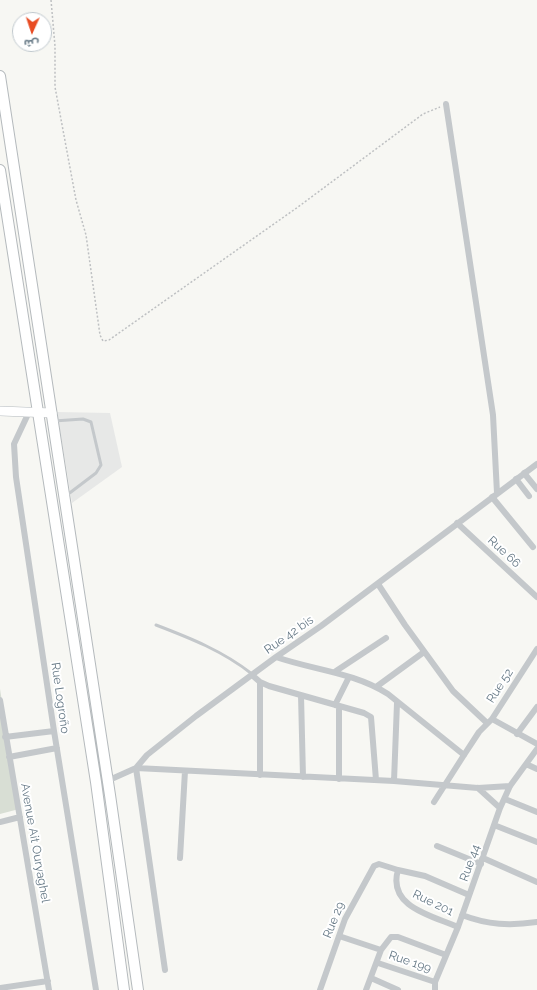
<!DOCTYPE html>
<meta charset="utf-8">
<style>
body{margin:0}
#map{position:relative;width:537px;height:990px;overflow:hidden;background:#f7f7f3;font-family:Raleway,"Noto Sans Arabic",sans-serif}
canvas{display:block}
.north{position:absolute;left:12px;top:12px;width:40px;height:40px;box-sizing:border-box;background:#fff;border:1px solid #c1c9ce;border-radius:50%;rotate:183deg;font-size:11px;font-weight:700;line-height:16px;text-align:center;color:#657885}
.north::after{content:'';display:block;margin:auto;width:14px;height:18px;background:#e84b22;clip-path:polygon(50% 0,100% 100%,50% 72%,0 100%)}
</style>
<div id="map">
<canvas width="537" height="990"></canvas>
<div class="north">ش</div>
</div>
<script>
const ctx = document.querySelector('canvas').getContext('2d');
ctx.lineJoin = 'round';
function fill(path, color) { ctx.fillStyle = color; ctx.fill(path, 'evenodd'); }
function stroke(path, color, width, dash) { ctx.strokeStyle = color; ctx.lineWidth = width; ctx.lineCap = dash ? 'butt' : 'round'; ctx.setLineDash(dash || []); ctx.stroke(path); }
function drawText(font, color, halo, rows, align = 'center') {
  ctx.font = font + ' Raleway,sans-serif'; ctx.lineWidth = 4; ctx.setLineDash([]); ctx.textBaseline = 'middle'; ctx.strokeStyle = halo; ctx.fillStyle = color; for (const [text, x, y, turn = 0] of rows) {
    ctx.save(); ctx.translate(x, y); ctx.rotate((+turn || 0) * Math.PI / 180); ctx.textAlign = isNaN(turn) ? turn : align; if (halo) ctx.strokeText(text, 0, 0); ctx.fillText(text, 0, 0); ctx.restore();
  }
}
const built = new Path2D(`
 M 57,412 L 110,413 L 122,467 L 72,503 Z`);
const green = new Path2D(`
 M 0,689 L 19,809 L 0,814 Z`);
const path = new Path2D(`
 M 51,0 L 55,46 L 55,87 L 76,200 L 86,235 L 100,335 L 103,341 L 109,340 L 298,207 L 423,114 L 440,107`);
const lane = new Path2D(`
 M 54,421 L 83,419 L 91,422 L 101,465 L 96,473 L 67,495
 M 156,625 C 190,638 223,651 252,674`);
const street = new Path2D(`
 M 446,104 L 493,415 L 497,493
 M 29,412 L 14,444 L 16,477 L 54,731 L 96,990
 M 524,473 L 537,489
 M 516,479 L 529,496
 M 492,497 L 533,547
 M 457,523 L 537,597
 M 378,584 L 405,625 L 453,691 L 487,723
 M 276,657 C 313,670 353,672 388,694 L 464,755
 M 336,671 L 386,638
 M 252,675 L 260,682 L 269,686 L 364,713 L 371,717 L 376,780
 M 376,687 L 424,652
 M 301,695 L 303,777
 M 0,700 L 49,990
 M 335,705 L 349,677
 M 492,719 L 537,744
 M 517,734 L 537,707
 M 5,737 L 54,731
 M 9,757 L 57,748
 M 526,764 L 537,769
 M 136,768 L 394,781 L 478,788 L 510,786
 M 136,768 L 165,970
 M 260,775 L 260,682
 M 339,779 L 339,706
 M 107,781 L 136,768 L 147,755 L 196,716 L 276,657 L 321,626 L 537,464
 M 394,781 L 397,703
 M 478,788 L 500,808
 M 505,799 L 537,812
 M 434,802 L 464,755 L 479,732 L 492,719 L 537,649
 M 0,822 L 20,817
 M 494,825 L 537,842
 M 437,846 L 481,864
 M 180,858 L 185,771
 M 483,858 L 537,882
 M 398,870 L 425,876 L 469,895
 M 462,915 C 488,925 510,926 537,922
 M 339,936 L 381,950
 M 378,963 L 435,982
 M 371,978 L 398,990
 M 0,988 L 48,981
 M 320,990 L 345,919 L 374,866 L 379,864 L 398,870 C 387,907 433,916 458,927
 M 366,990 L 381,950 L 391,937 L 398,937 L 446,955
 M 435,990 L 435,982 L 458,927 L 500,808 L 510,786 L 537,749`);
const secondary = new Path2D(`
 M 0,411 L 52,413`);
const primary = new Path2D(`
 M 0,76 L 110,795 L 138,990
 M 0,170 L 96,782 L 124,990`);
const streetNames = [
 ["Rue 66",504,552,43],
 ["Rue 42 bis",289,635,-35],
 ["Rue 52",500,686,-57],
 ["Rue Logroño",60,698,82],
 ["Avenue Ait Ouryaghel",35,843,80],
 ["Rue 44",470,863,-70],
 ["Rue 201",433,903,26],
 ["Rue 29",334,920,-68],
 ["Rue 199",410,962,19]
];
fill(built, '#e7e8e7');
fill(green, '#d8ded4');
stroke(secondary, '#b4babe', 10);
stroke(primary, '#b5babd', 12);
stroke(path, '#bec0c2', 1.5, [2, 2]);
stroke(lane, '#c4c8cb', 3);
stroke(street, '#c4c8cb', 6);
stroke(secondary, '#fff', 9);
stroke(primary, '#fff', 10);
drawText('12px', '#657885', '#fff', streetNames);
</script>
